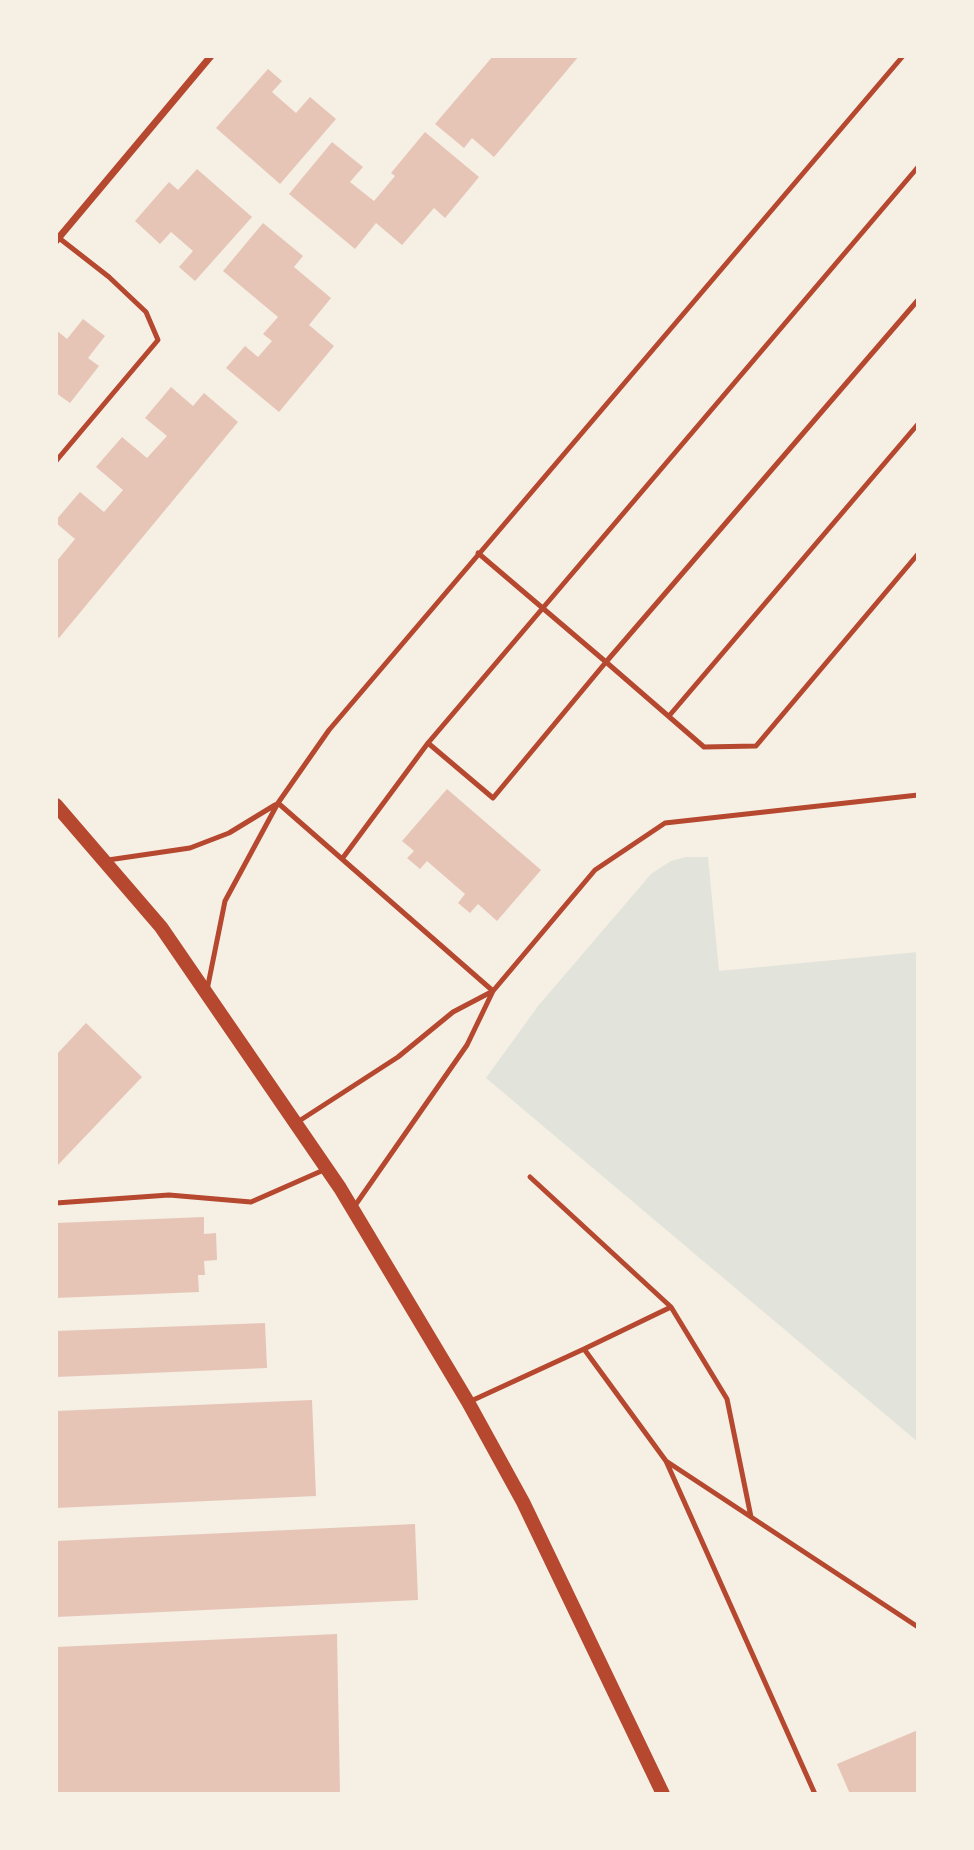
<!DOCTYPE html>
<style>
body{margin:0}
#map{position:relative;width:974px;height:1850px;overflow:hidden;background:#f6efe4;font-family:"Roboto Condensed",sans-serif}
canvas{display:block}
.frame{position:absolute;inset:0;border:58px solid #f6efe4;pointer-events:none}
</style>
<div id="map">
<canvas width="974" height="1850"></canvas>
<div class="frame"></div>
</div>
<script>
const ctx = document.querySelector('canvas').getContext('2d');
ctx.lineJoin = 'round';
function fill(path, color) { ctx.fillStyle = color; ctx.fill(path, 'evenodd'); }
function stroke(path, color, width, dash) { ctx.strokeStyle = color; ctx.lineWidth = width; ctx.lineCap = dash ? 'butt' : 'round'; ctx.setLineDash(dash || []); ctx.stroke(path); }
const green = new Path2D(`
 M 686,857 L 708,857 L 719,971 L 918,952 L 918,1442 L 486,1078 L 538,1006 L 651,874 L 671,861 Z`);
const building = new Path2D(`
 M 493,56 L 579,56 L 494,157 L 472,138 L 464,148 L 435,124 Z
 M 268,69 L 282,81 L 272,92 L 296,113 L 310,97 L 336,119 L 280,184 L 216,128 Z
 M 425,132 L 479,177 L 445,218 L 434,208 L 402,245 L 376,223 L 355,249 L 289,194 L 332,142 L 363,167 L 350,182 L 374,201 L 395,176 L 391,173 Z
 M 197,169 L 252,217 L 195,281 L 179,267 L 193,251 L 171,232 L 160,244 L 135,221 L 169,182 L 178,190 Z
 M 263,223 L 303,256 L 294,267 L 331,298 L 309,325 L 334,346 L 279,412 L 226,368 L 245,346 L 258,357 L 272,341 L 263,334 L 278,317 L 223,271 Z
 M 83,319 L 105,336 L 88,358 L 99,366 L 70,403 L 56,393 L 56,330 L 67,339 Z
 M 171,387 L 193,406 L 204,393 L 238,422 L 59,638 L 56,636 L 56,562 L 75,539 L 56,523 L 56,520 L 80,492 L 104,512 L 123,490 L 96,467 L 122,437 L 147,458 L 167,436 L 145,418 Z
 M 447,789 L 541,870 L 497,921 L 478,904 L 470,913 L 458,903 L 465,894 L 427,861 L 420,869 L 407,858 L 414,851 L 402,841 Z
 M 86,1023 L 142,1077 L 56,1167 L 56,1055 Z
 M 204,1217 L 204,1234 L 216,1233 L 217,1260 L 204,1261 L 205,1275 L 198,1275 L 199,1292 L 56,1298 L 56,1223 Z
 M 265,1323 L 267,1368 L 56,1377 L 56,1331 Z
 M 312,1400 L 316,1496 L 56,1508 L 56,1411 Z
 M 415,1524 L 418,1600 L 56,1617 L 56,1541 Z
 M 337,1634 L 340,1794 L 56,1794 L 56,1647 Z
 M 918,1730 L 918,1794 L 850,1794 L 837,1764 Z`);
const service = new Path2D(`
 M 56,461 L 158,340 L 146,312 L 109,277 L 59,238
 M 478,553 L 606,662 L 918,300
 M 669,716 L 918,424
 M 428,743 L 918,167
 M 278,803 L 493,991
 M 342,859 L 428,743 L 493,798 L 606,662 L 704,747 L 756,746 L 918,554
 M 108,860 L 190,848 L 229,833 L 275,805
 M 207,990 L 225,901 L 278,803 L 329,730 L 903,56
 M 296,1123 L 398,1057 L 453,1012 L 493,991
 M 530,1177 L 671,1307
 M 56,1203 L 169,1195 L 251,1202 L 326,1169
 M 354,1207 L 467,1045 L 493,991 L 595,870 L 665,823 L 918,795
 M 584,1349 L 671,1307 L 727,1399 L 751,1517
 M 471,1401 L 584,1349 L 666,1461 L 918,1627
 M 666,1461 L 815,1794`);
const minor = new Path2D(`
 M 56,241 L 211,56`);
const secondary = new Path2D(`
 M 56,805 L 161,927 L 340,1188 L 468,1402 L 523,1502 L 663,1794`);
fill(green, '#e2e4dc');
fill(building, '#e6c5b7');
stroke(service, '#b5482f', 5);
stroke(minor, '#b5482f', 7);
stroke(secondary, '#b5482f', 14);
</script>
